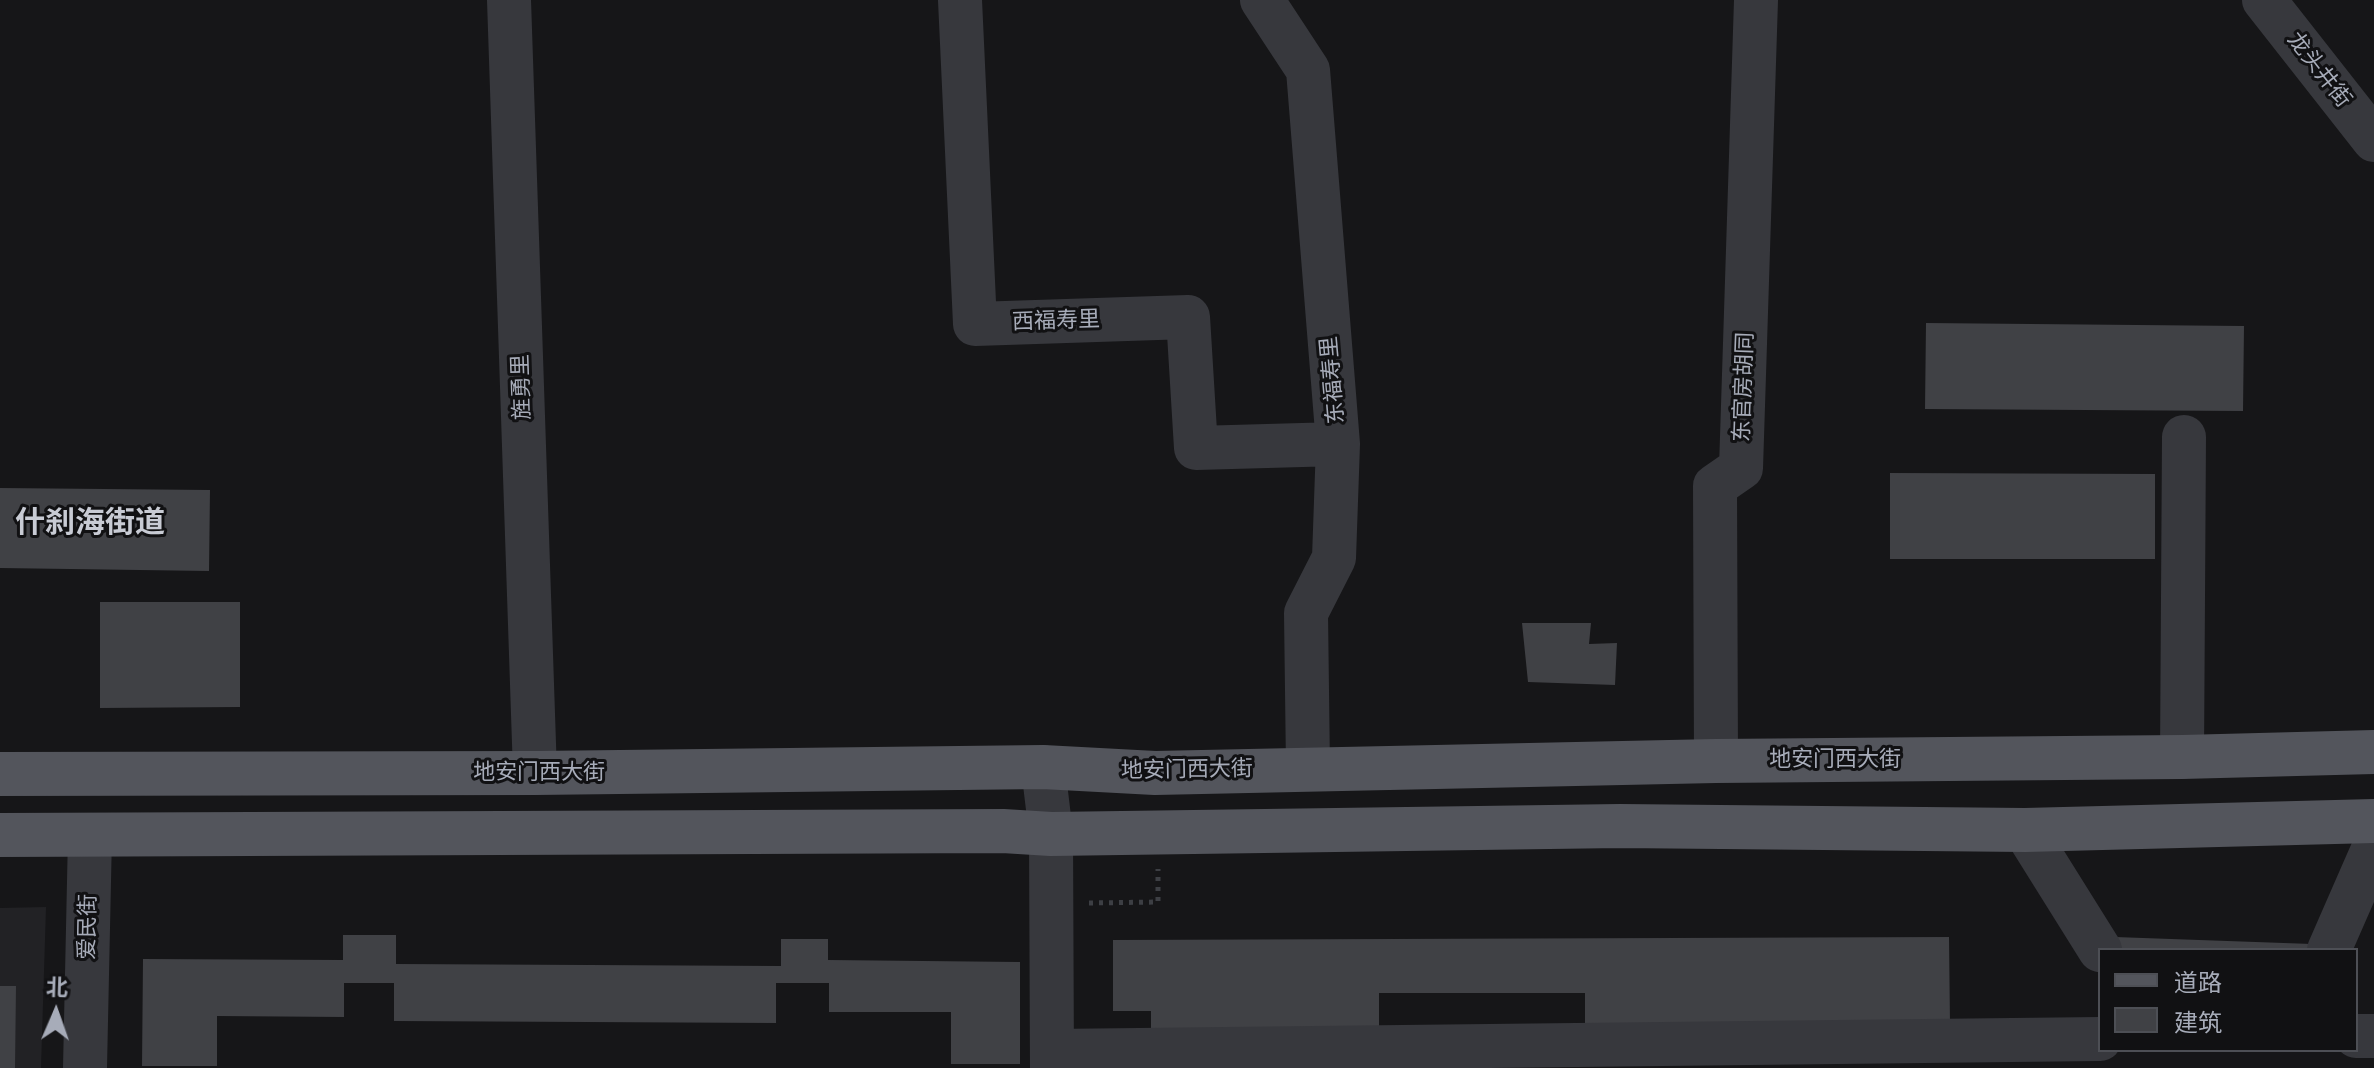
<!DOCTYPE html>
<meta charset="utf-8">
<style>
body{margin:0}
#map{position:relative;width:2374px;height:1068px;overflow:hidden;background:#161618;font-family:"Work Sans","Noto Sans SC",sans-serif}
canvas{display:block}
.legend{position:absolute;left:2098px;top:948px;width:260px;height:104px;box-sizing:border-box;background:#111113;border:2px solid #4d4f55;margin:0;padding:10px 14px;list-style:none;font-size:24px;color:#a7acb9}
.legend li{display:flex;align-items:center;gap:16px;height:40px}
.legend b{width:40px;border:2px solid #4d4f55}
.north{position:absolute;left:16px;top:972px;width:80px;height:80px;-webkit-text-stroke:6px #111113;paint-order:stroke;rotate:2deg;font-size:22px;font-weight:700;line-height:32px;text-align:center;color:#a7acb9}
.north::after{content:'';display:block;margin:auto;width:28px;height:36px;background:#a7acb9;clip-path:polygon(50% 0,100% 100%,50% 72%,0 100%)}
</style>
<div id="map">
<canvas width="2374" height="1068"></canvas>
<ul class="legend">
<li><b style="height:10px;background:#53555c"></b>道路</li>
<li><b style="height:22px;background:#404145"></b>建筑</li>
</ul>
<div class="north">北</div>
</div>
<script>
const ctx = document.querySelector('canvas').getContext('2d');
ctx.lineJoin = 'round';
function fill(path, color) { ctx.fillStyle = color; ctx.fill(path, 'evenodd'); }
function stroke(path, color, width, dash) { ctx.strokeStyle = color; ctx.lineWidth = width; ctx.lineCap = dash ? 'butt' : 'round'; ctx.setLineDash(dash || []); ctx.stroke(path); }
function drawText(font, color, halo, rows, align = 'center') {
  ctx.font = font + ' "Work Sans","Noto Sans SC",sans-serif'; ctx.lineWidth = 6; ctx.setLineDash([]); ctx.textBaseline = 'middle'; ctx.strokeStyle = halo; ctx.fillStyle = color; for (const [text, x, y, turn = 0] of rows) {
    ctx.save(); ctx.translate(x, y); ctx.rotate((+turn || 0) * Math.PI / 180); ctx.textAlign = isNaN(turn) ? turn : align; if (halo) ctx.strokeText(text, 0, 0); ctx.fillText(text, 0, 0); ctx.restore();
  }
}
const built = new Path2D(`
 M 46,907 L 41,1068 L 0,1068 L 0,908 Z`);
const building = new Path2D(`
 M 1926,323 L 2244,326 L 2243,411 L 1925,409 Z
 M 1890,473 L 2155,474 L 2155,559 L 1890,559 Z
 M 0,488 L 210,490 L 209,571 L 0,568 Z
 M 100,602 L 240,602 L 240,707 L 100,708 Z
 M 1522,623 L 1591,623 L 1589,644 L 1617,643 L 1615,685 L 1528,682 Z
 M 343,935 L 396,935 L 396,964 L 781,966 L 781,939 L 828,939 L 828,960 L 1020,962 L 1020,1064 L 951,1064 L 951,1012 L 829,1012 L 829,983 L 776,983 L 776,1023 L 394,1021 L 394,983 L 344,983 L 344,1017 L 217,1016 L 217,1066 L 142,1066 L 143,959 L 343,960 Z
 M 1949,937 L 1950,1024 L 1585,1026 L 1585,993 L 1379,993 L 1379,1033 L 1151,1034 L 1151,1011 L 1113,1011 L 1113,940 Z
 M 2115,937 L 2312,944 L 2312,950 L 2115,950 Z
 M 0,986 L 16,986 L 15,1068 L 0,1068 Z`);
const path = new Path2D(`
 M 1089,903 L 1158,902 L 1158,869`);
const minor = new Path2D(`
 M 509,0 L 535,773
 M 960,0 L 975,324 L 1188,317 L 1196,448 L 1338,444
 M 1262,0 L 1308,70 L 1338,444 L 1334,558 L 1306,613 L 1308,768
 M 2264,0 L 2374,140
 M 2182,757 L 2184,437
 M 1716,761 L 1715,486 L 1741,468 L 1756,0
 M 1043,767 L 1051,834 L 1052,1068
 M 2025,830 L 2100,950
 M 2329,950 L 2374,847
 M 2356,1036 L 2374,1036
 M 1052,1051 L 2100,1039
 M 85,1068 L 90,835`);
const major = new Path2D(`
 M 0,774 L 535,773 L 1043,767 L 1155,773 L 1716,761 L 2182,757 L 2374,752
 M 0,835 L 1003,831 L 1051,834 L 1620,826 L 2025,830 L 2374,821`);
const streetNames = [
 ["龙头井街",2319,70,52],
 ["西福寿里",1056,321,-2],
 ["东福寿里",1333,380,-95],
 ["旌勇里",522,387,-92],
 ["东官房胡同",1744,387,-88],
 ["地安门西大街",1835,760],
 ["地安门西大街",1187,770,-1],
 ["地安门西大街",539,773],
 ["爱民街",88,927,-89]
];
const districtNames = [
 ["什刹海街道",90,523]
];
fill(built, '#222225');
fill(building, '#404145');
stroke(path, '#3d3f44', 5, [4, 6]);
stroke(minor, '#37383d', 44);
stroke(major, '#53555c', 44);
drawText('22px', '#a7acb9', '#111113', streetNames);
drawText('bold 30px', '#c8cbd4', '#111113', districtNames);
</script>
